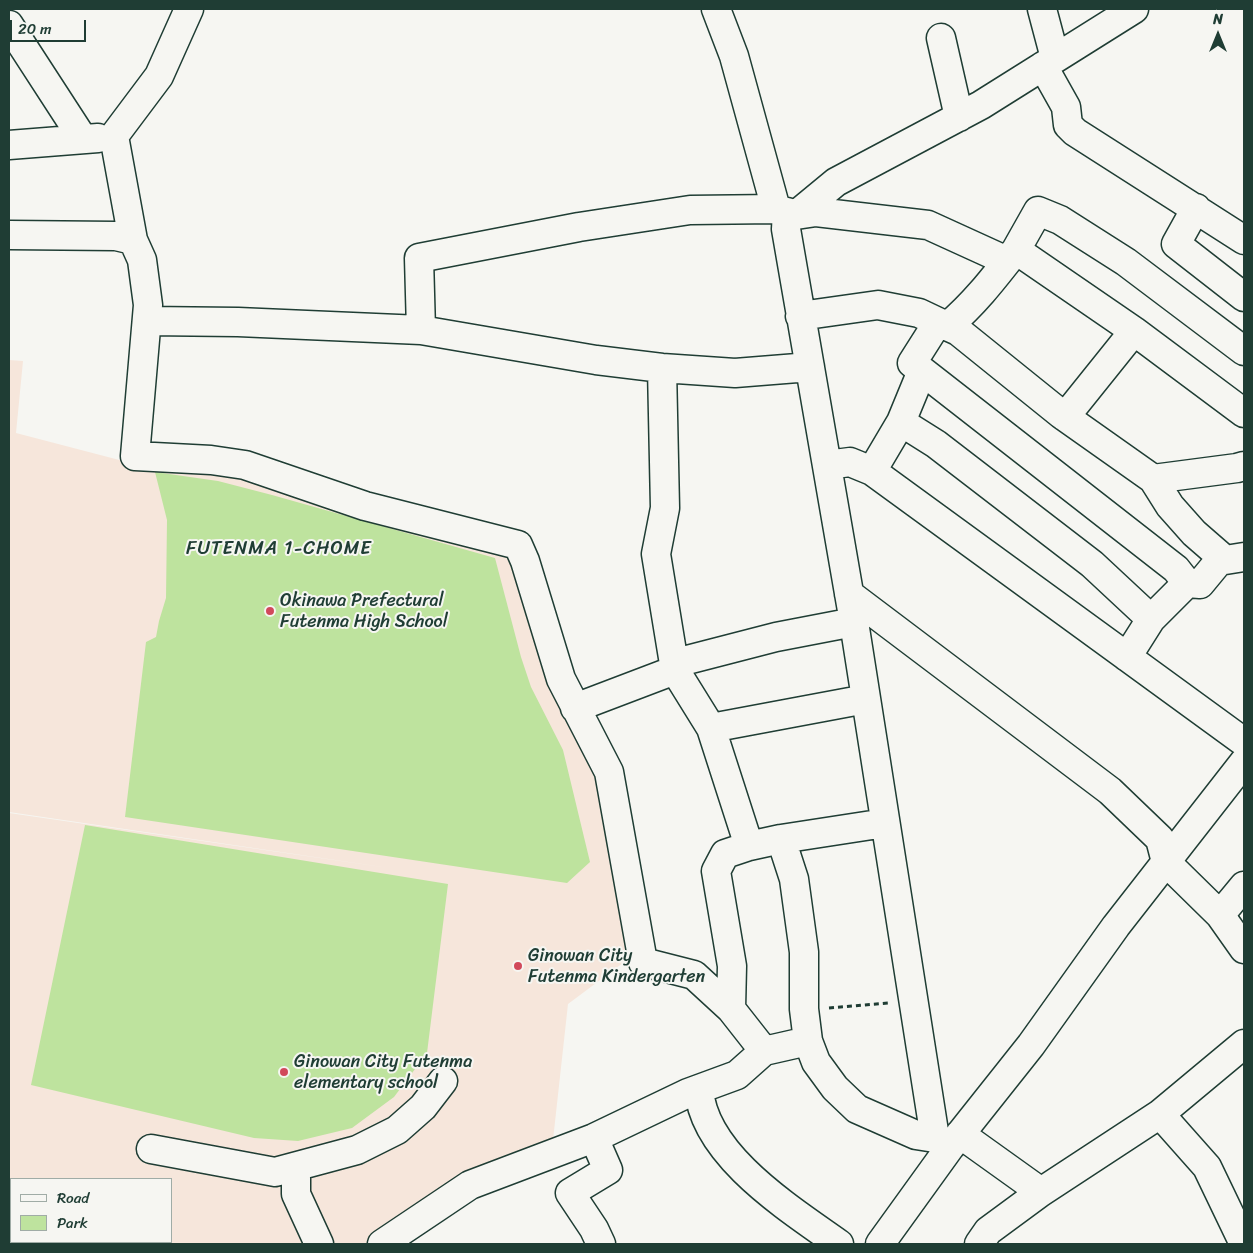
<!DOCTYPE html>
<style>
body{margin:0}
#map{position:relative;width:1253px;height:1253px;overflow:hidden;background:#f6f6f2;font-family:Sriracha,sans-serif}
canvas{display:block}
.frame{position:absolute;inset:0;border:10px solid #1f3d34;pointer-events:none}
.legend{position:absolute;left:10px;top:1178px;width:162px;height:65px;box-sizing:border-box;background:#f6f6f2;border:1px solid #a0aca6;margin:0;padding:6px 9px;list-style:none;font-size:15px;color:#1f3d34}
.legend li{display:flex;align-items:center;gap:10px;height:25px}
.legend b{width:25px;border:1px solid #a0aca6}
.north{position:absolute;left:1193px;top:10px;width:50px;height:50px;-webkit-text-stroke:4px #f6f6f2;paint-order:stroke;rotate:0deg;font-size:14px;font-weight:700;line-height:20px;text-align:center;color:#1f3d34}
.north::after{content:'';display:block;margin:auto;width:18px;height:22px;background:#1f3d34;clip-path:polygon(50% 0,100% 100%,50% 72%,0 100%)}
.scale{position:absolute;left:10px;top:20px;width:76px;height:22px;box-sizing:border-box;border:2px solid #1f3d34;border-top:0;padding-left:6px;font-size:15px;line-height:18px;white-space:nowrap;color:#1f3d34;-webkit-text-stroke:4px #f6f6f2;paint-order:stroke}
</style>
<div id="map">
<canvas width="1253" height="1253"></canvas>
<div class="frame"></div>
<ul class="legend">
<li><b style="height:6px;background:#f6f6f2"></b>Road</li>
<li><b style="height:14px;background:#bee39e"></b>Park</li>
</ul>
<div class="north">N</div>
<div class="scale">20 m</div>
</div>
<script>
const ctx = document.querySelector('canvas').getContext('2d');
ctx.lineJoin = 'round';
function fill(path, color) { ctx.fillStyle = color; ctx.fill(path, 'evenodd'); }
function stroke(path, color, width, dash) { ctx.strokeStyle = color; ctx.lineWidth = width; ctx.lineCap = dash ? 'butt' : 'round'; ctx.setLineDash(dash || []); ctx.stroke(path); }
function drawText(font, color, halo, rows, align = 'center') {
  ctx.font = font + ' Sriracha,sans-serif'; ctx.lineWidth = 4; ctx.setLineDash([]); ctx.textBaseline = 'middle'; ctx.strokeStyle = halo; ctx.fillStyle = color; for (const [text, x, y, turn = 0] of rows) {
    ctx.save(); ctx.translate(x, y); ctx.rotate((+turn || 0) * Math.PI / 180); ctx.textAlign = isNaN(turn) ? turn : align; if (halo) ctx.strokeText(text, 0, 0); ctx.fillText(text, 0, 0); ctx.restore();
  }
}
const built = new Path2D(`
 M 9,360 L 23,361 L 16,433 L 127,462 L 258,477 L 513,553 L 599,781 L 631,957 L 568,1004 L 553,1140 L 453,1190 L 368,1244 L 9,1244 L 9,813 L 396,869 L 9,812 ZM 11,1179 L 171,1179 L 171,1242 L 11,1242 Z`);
const green = new Path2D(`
 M 155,472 L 218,481 L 272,495 L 495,558 L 521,657 L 531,687 L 563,750 L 590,862 L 567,883 L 125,817 L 146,642 L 156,637 L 159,621 L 166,598 L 167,520 Z
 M 85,825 L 448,884 L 427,1053 L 394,1097 L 352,1128 L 298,1141 L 254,1138 L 31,1085 Z`);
const path = new Path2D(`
 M 829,1008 L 888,1003`);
const minor = new Path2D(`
 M 189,9 L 159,76 L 114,136 L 133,240 L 142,260 L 148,305 L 135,456 L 211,460 L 245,465 L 365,506 L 518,545 L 525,561 L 561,679 L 609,772 L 643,962 L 694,975 L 731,1009 L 764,1051
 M 716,9 L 734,56 L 776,209
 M 1042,9 L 1055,58
 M 9,25 L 83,139
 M 941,38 L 959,117
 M 1043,66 L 1066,107 L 1068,125 L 1075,132 L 1244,240
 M 9,145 L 98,138
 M 1196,208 L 1176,244 L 1244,297
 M 787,212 L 786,229 L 854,622 L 935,1138
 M 796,215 L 816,212 L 928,225 L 1007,261
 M 9,235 L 116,236 L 133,240
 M 800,316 L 878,305 L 919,313 L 938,322 L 958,331 L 1061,414 L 1153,479 L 1237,468 L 1244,466
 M 147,321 L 238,322 L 421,330 L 596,360 L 662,368 L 735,373 L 810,367
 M 938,322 L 912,363 L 1176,569 L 1187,583
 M 948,326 C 975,303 994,278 1016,250
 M 421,330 L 419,258 L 579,227 L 690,210 L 776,209 L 796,215 L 836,182 L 981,105 L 1134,9
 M 1244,351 L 1126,262 L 1060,220 L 1038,211 L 1016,250 L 1134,331 L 1244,413
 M 662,368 L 665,508 L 656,554 L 675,670 L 711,728 L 749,846 L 781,839 L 794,879 L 804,952 L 804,1009 L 808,1041 L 816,1062 L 835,1088 L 857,1109 L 916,1135 L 935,1138 L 948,1146
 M 1065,417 L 1134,331
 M 901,422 L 922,371
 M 827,465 L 850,462 L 872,471 L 901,422 L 936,444 L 1092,564 L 1151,619 L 1187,583 L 1200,584 L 1219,561 L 1244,557
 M 872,471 L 1244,742
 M 1153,479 L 1170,506 L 1194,533 L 1225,560
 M 849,594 L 1110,791 L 1160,839 L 1166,862 L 1220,915 L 1244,949
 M 1127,657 L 1151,619
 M 575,708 L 675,670 L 687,660 L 776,637 L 854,622
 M 711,728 L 866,699
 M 781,839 L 885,823
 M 1220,915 L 1244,886
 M 731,1009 L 732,966 L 716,871 L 725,854 L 749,846
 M 699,1089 C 703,1155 790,1209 839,1244
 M 1160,1114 L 1207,1167 L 1244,1244
 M 960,1134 L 1041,1192
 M 594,1138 L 608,1170 L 570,1193 L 594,1229 L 601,1244
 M 151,1149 L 275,1172 L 357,1150 L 397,1130 L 423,1107 L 443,1081
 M 296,1167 L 296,1194 L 319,1244
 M 382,1244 L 470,1185 L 594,1138 L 688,1093 L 737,1075 L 764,1051 L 808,1041
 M 880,1244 L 950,1147 L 1031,1045 L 1116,926 L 1244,762
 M 979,1244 L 988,1231 L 1041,1192 L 1160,1114 L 1244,1044`);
const markers = [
 [270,611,5,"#d1495b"],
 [518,966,5,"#d1495b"],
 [284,1072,5,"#d1495b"]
];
const poiNames = [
 ["Okinawa Prefectural",280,601],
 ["Futenma High School",280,622],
 ["Ginowan City",528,956],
 ["Futenma Kindergarten",528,977],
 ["Ginowan City Futenma",294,1062],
 ["elementary school",294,1083]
];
const neighbourhoodNames = [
 ["FUTENMA 1-CHOME",279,549]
];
fill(built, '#f6e6db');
fill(green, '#bee39e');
stroke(minor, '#1f3d34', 31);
stroke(path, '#1f3d34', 3, [5, 4]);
stroke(minor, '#f6f6f2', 28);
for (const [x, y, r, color] of markers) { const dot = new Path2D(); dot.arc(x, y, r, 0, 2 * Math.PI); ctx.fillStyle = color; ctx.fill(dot); stroke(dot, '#f6f6f2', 2); }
drawText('18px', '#1f3d34', '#f6f6f2', poiNames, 'left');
ctx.letterSpacing = '1px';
drawText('19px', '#1f3d34', '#f6f6f2', neighbourhoodNames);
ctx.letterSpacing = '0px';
</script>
